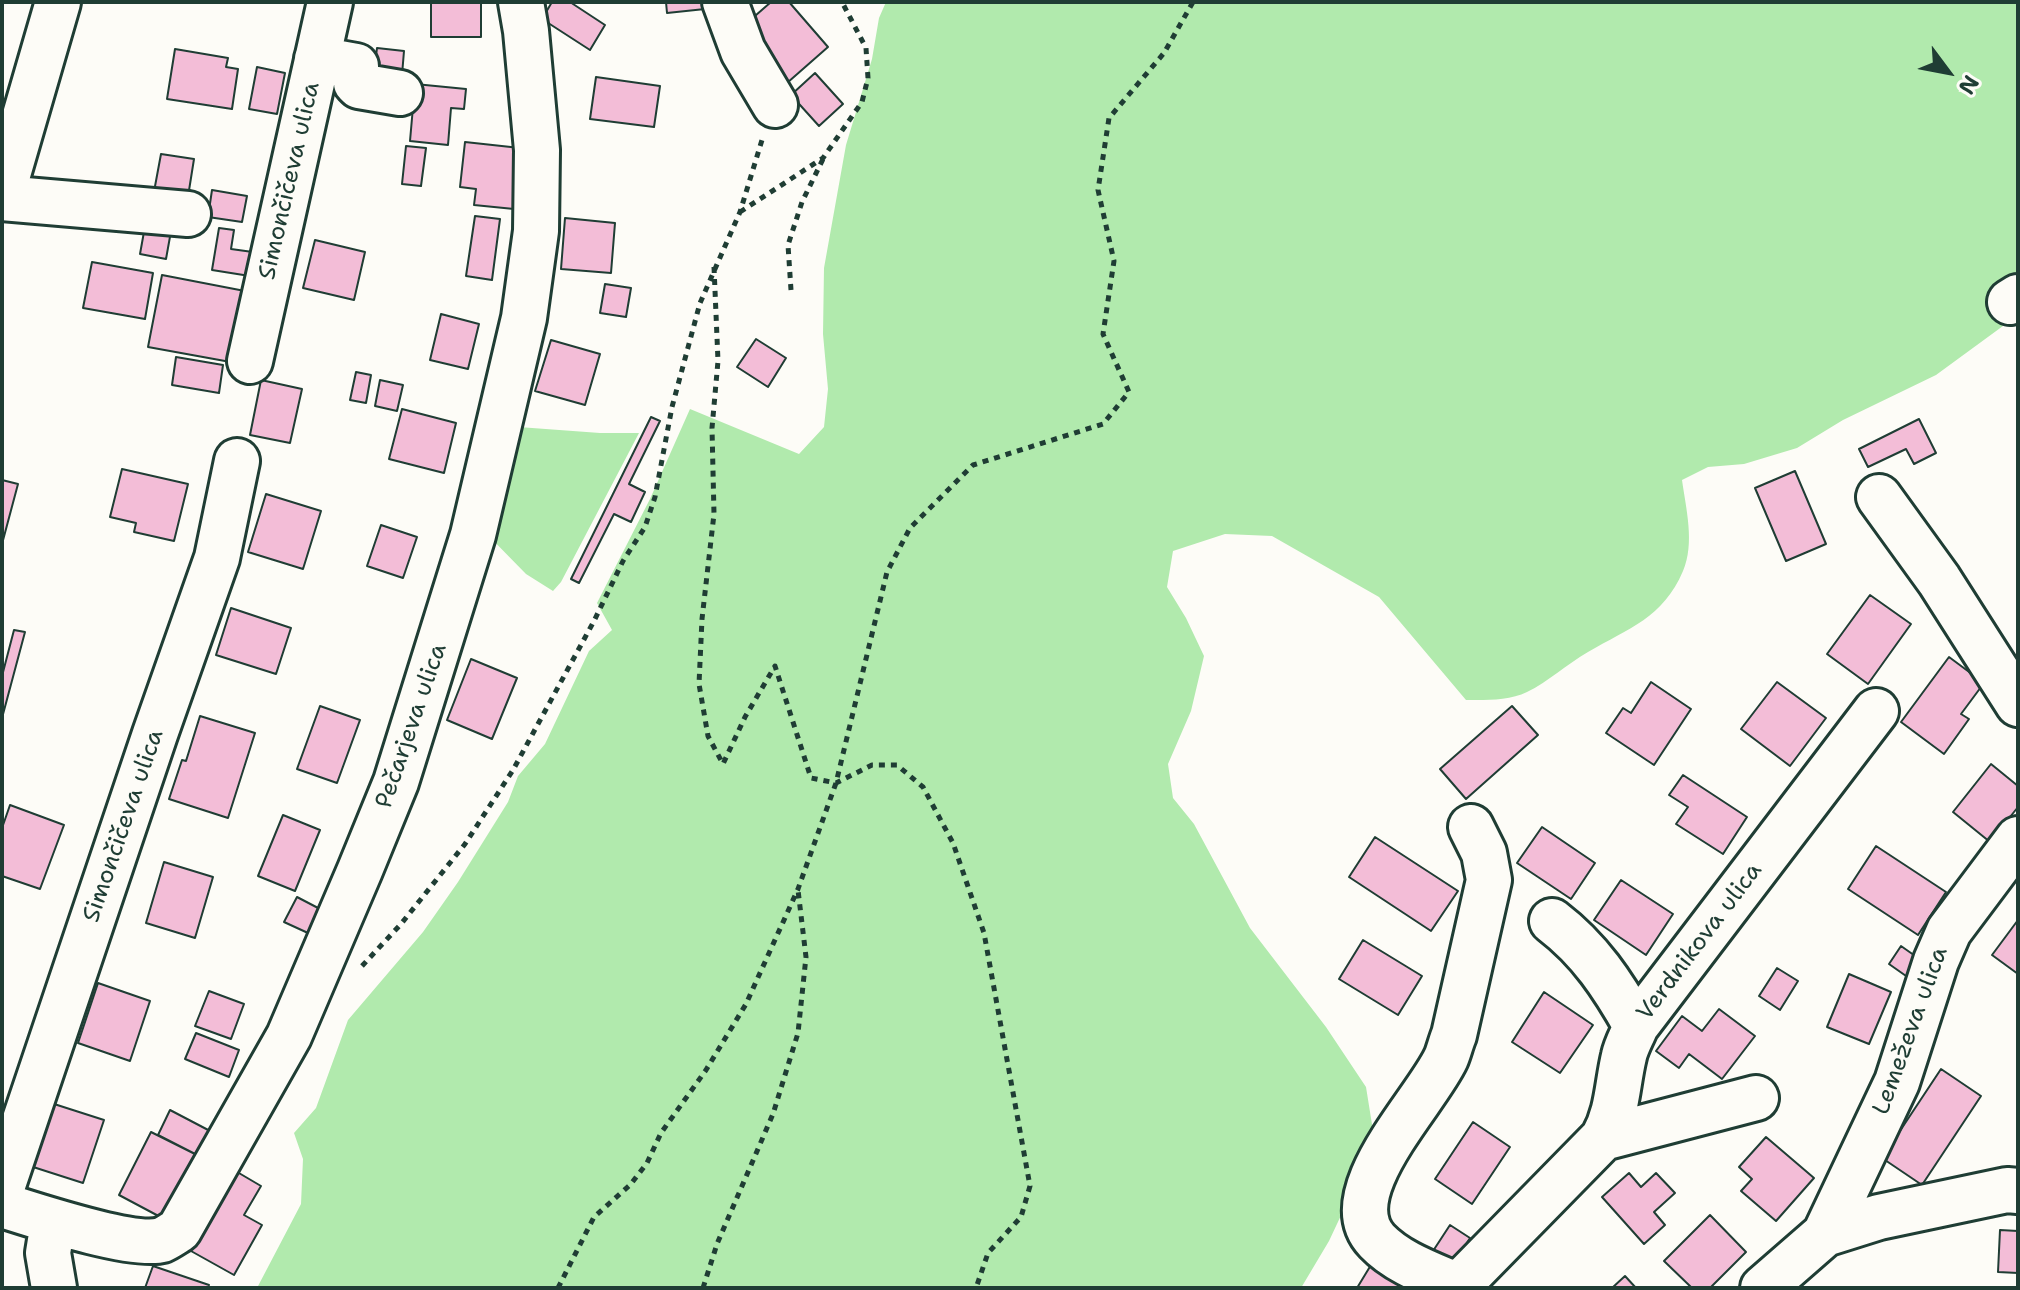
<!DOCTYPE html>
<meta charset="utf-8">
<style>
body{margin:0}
#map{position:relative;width:2020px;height:1290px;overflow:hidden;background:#fdfcf7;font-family:"Shantell Sans",sans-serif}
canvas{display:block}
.frame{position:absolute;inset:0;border:4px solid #1f3d34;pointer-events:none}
.north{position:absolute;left:1908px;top:32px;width:80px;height:80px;-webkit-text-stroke:6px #fdfcf7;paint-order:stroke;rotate:122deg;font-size:22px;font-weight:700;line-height:32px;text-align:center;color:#1f3d34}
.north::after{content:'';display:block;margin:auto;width:28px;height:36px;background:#1f3d34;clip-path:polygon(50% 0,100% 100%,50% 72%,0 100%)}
</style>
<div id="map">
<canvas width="2020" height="1290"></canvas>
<div class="frame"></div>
<div class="north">N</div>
</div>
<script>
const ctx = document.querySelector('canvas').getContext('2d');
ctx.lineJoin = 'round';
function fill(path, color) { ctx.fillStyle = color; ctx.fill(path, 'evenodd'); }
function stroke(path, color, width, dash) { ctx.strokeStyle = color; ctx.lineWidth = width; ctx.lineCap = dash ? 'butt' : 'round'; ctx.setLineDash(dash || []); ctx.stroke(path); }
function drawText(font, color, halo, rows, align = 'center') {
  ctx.font = font + ' "Shantell Sans",sans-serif'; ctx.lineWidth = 8; ctx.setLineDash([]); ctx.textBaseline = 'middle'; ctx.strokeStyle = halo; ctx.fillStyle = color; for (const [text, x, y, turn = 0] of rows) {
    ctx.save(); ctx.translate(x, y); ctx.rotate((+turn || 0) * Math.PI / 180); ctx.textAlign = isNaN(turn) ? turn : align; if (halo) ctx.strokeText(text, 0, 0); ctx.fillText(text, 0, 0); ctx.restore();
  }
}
const green = new Path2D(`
 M 886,2 L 2018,2 L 2018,315 L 1936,375 L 1843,420 L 1797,448 L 1744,464 L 1708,467 L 1682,480 C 1686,509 1695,543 1683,571 C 1663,618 1629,628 1588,652 C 1567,664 1548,682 1527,692 C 1509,701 1485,700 1466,700 L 1379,597 L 1272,536 L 1225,534 L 1173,551 L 1167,587 L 1186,618 L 1204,656 L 1191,711 L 1168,764 L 1173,798 L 1194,824 L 1250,928 L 1326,1027 L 1366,1087 L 1375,1143 L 1329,1241 L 1301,1288 L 257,1288 L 301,1204 L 303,1159 L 294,1133 L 316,1108 L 348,1020 L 423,932 L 458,882 L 508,802 L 518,776 L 545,744 L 589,651 L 612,630 L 597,603 L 650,499 L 690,409 L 799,454 L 824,427 L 828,389 L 823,334 L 824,268 L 846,145 L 872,59 L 879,18 Z
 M 505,426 L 600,433 L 639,433 L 561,582 L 553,591 L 526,574 L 479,526 Z`);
const building = new Path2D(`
 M 431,2 L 481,2 L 481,37 L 431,37 Z
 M 552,2 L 570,2 L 605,25 L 590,50 L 542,19 Z
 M 666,2 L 704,2 L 705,9 L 667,13 Z
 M 771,2 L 789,2 L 828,47 L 787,83 L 740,29 Z
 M 377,48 L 404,51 L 402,75 L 374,72 Z
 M 175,49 L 228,58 L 226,67 L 238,69 L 232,109 L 167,99 Z
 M 257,67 L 285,73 L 277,114 L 249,109 Z
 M 815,73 L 843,104 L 819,126 L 791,95 Z
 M 596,77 L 660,86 L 654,127 L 590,119 Z
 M 415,84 L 466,89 L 464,109 L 451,108 L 448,145 L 410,141 Z
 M 465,142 L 520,148 L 514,209 L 474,205 L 476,189 L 460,187 Z
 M 406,146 L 426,148 L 421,186 L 402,184 Z
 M 161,154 L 194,159 L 187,203 L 153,197 Z
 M 212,190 L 247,196 L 242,222 L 208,217 Z
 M 147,215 L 173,220 L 166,259 L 140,254 Z
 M 475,216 L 500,219 L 492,280 L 466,276 Z
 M 565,218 L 615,223 L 611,273 L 561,269 Z
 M 219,228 L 234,230 L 231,249 L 260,253 L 256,277 L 212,270 Z
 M 315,240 L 365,252 L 354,300 L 303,288 Z
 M 92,262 L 153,273 L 145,319 L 83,308 Z
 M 162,275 L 250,292 L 236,363 L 148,347 Z
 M 605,284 L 631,288 L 626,317 L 600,313 Z
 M 441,314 L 479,324 L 468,369 L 430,360 Z
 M 756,339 L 786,358 L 768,387 L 737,367 Z
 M 551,340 L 600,354 L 585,405 L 535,391 Z
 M 176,357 L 223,365 L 219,393 L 172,385 Z
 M 356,372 L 371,375 L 366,403 L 350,400 Z
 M 261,380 L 302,389 L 290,443 L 250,435 Z
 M 380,380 L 403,385 L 397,411 L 375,406 Z
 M 402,409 L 456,423 L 444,473 L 389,459 Z
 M 651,417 L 660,421 L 629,484 L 645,492 L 631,522 L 614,514 L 579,583 L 571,579 Z
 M 1919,419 L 1936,453 L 1914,464 L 1906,449 L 1868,467 L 1859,449 Z
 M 122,469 L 188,484 L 174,541 L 134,532 L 136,523 L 110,517 Z
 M 1795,471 L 1826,544 L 1786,561 L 1755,488 Z
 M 2,480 L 18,484 L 2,544 Z
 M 266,494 L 321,511 L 303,569 L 248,552 Z
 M 381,525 L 417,537 L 403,578 L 367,566 Z
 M 1870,595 L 1911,624 L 1868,684 L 1827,654 Z
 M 231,608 L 291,628 L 276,674 L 216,655 Z
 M 14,630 L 25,632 L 2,718 L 2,676 Z
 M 1949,657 L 1984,683 L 1961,714 L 1969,719 L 1944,754 L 1901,722 Z
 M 471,659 L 517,678 L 492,739 L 447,720 Z
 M 1651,682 L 1691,709 L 1654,765 L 1606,733 L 1623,708 L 1631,713 Z
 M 1777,682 L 1826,718 L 1790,766 L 1741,729 Z
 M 320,706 L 360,720 L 337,783 L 297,769 Z
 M 1512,706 L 1538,735 L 1466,799 L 1440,769 Z
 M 200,716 L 255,733 L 228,818 L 169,799 L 182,760 L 186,761 Z
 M 1991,764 L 2018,786 L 2018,807 L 1990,842 L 1953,812 Z
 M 1683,775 L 1747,817 L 1723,854 L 1676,824 L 1688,807 L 1669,795 Z
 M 10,805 L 64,825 L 40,889 L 2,876 L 2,828 Z
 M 283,815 L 320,830 L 295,891 L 258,876 Z
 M 1542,827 L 1595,863 L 1571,899 L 1517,863 Z
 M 1375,837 L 1458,891 L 1431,931 L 1349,877 Z
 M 1876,846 L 1946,892 L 1918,935 L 1848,889 Z
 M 164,862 L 213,877 L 195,938 L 146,923 Z
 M 1621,880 L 1673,914 L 1646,955 L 1594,920 Z
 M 297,897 L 320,909 L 308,933 L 284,922 Z
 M 2018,920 L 2018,974 L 1992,955 Z
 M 1363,940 L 1422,976 L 1398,1015 L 1339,979 Z
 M 1901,946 L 1928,965 L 1916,983 L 1889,964 Z
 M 1777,968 L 1798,981 L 1780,1010 L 1759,996 Z
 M 1849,974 L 1891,992 L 1869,1044 L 1827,1027 Z
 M 98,983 L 150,1001 L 130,1061 L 78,1043 Z
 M 209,991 L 244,1004 L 231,1039 L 195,1026 Z
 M 1544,992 L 1593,1025 L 1560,1073 L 1512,1042 Z
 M 1719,1009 L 1755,1036 L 1722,1079 L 1689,1054 L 1679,1068 L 1656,1051 L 1682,1016 L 1702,1031 Z
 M 196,1033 L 239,1050 L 229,1077 L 185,1059 Z
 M 1941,1069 L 1981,1096 L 1922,1185 L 1882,1158 Z
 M 51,1103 L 104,1120 L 83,1183 L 30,1166 Z
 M 170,1110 L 212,1132 L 199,1156 L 158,1135 Z
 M 1473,1122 L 1510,1147 L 1472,1204 L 1435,1179 Z
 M 151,1132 L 199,1156 L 166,1220 L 119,1195 Z
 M 1766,1137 L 1814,1178 L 1776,1221 L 1741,1191 L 1752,1179 L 1739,1167 Z
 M 227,1166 L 261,1186 L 244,1215 L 262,1225 L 234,1275 L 182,1246 Z
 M 1629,1173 L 1641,1187 L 1656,1173 L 1675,1193 L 1654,1212 L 1665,1225 L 1644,1244 L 1602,1197 Z
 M 1710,1215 L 1746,1252 L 1710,1288 L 1692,1288 L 1664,1261 Z
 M 1450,1225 L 1470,1238 L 1454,1264 L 1433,1251 Z
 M 2000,1230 L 2018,1231 L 2018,1273 L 1998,1272 Z
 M 1374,1260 L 1409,1281 L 1405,1288 L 1357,1288 Z
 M 153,1266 L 209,1285 L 207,1288 L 145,1288 Z
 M 1625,1276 L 1636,1288 L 1612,1288 Z`);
const path = new Path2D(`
 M 740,212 L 823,158 L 862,102 L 868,78 L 866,48 L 842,2
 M 714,267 L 718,361 L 712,428 L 714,514 L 702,619 L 699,684 L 708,736 L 723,764 L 745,717 L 775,666 L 811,778 L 836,783 L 872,765 L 897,765 L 923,787 L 953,843 L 984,933 L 1030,1186 L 1021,1217 L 988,1253 L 976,1288
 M 791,290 L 788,245 L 802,202 L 823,159
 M 362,966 L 401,924 L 465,844 L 513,770 L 594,621 L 623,561 L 645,527 L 655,497 L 672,407 L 700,303 L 740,212 L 762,140
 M 558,1288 L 594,1217 L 630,1185 L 647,1163 L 661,1133 L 706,1070 L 746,1004 L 798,889 L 836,783 L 887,572 L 910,528 L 973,465 L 1103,424 L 1129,392 L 1103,334 L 1114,261 L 1098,190 L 1109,118 L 1164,53 L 1193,2
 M 703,1288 L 717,1244 L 773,1114 L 798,1033 L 806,957 L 798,890`);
const minor = new Path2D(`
 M 725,2 L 743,51 L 775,105
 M 317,59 L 356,66 L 356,83 L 359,86 L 400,93
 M 2,198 L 188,214
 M 2010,302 L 2018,297
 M 250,361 L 330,2
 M 1879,497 L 1939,580 L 2018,704
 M 1552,921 C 1590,950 1613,985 1636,1026
 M 1603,1138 L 1756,1098
 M 2,1188 L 155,734 L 217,558 L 237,461
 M 2,1205 C 34,1215 132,1248 162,1240 C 167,1238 174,1233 179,1230 L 289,1036 L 360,870 L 396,782 L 473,535 L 524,318 L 536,231 L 537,150 L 526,31 L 521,2
 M 53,1222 L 48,1253 L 54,1288
 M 1825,1234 L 1897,1082 L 1936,961 L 1949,931 L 2018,839
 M 1458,1286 C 1431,1274 1398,1263 1377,1241 C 1332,1194 1426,1102 1446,1058 C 1449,1051 1451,1042 1454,1035 L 1489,880 L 1484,853 L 1471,827
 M 1456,1288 L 1603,1138 C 1618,1111 1617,1085 1624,1056 C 1626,1046 1632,1036 1636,1026 L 1876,711
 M 1763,1288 L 1825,1234 L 1879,1217 L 2007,1190 L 2018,1191`);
const major = new Path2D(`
 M 2,195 L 58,2`);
const streetNames = [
 ["Simončičeva ulica",290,181,-77],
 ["Pečarjeva ulica",412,726,-71],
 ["Simončičeva ulica",124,826,-71],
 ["Verdnikova ulica",1700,942,-53],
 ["Lemeževa ulica",1911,1031,-70]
];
fill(green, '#b1eaad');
fill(building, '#f3bdd7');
stroke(building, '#1f3d34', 2);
stroke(minor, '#1f3d34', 50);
stroke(major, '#1f3d34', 50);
stroke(path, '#1f3d34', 5, [6, 6]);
stroke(minor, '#fdfcf7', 44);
stroke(major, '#fdfcf7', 44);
drawText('24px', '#1f3d34', '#fdfcf7', streetNames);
</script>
